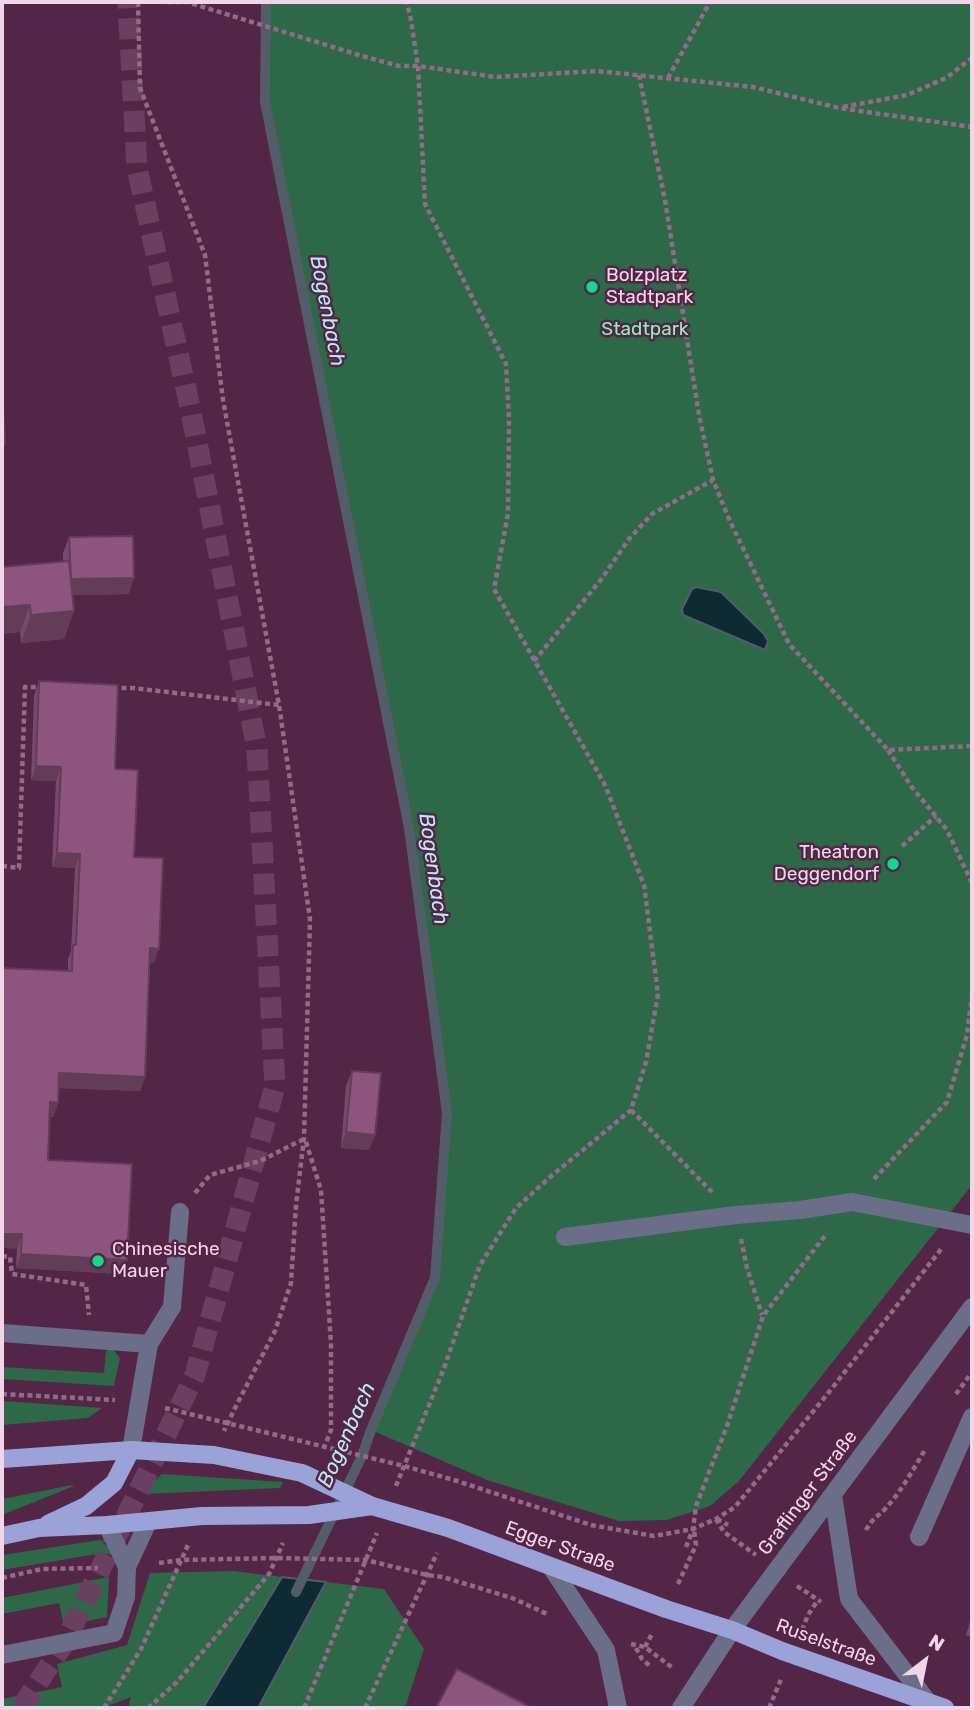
<!DOCTYPE html>
<meta charset="utf-8">
<style>
body{margin:0}
#map{position:relative;width:974px;height:1710px;overflow:hidden;background:#532547;font-family:Rubik,sans-serif}
canvas{display:block}
.frame{position:absolute;inset:0;border:4px solid #f3d5e9;pointer-events:none}
.north{position:absolute;left:890px;top:1626px;width:70px;height:70px;-webkit-text-stroke:5px #532547;paint-order:stroke;rotate:32deg;font-size:19px;font-weight:700;line-height:28px;text-align:center;color:#f3d5e9}
.north::after{content:'';display:block;margin:auto;width:24px;height:32px;background:#f3d5e9;clip-path:polygon(50% 0,100% 100%,50% 72%,0 100%)}
</style>
<div id="map">
<canvas width="974" height="1710"></canvas>
<div class="frame"></div>
<div class="north">N</div>
</div>
<script>
const ctx = document.querySelector('canvas').getContext('2d');
ctx.lineJoin = 'round';
function fill(path, color) { ctx.fillStyle = color; ctx.fill(path, 'evenodd'); }
function stroke(path, color, width, dash) { ctx.strokeStyle = color; ctx.lineWidth = width; ctx.lineCap = dash ? 'butt' : 'round'; ctx.setLineDash(dash || []); ctx.stroke(path); }
function drawText(font, color, halo, rows, align = 'center') {
  ctx.font = font + ' Rubik,sans-serif'; ctx.lineWidth = 5; ctx.setLineDash([]); ctx.textBaseline = 'middle'; ctx.strokeStyle = halo; ctx.fillStyle = color; for (const [text, x, y, turn = 0] of rows) {
    ctx.save(); ctx.translate(x, y); ctx.rotate((+turn || 0) * Math.PI / 180); ctx.textAlign = isNaN(turn) ? turn : align; if (halo) ctx.strokeText(text, 0, 0); ctx.fillText(text, 0, 0); ctx.restore();
  }
}
const green = new Path2D(`
 M 266,2 L 972,2 L 972,1185 L 739,1481 L 710,1506 L 667,1520 L 619,1521 L 487,1480 L 371,1430 L 435,1278 L 447,1113 L 409,828 L 265,102 Z
 M 112,1348 L 120,1358 L 114,1386 L 2,1379 L 2,1367 L 104,1373 L 106,1351 Z
 M 2,1401 L 3,1401 L 102,1408 L 88,1418 L 2,1425 Z
 M 162,1474 L 283,1482 L 280,1488 L 146,1494 L 143,1492 Z
 M 72,1485 L 74,1486 L 2,1515 L 2,1499 Z
 M 100,1540 L 115,1554 L 91,1555 L 2,1570 L 2,1555 Z
 M 233,1571 L 282,1577 L 203,1708 L 128,1708 L 131,1697 L 103,1708 L 2,1708 L 2,1699 L 62,1687 L 57,1664 L 127,1645 L 150,1573 Z
 M 109,1577 L 107,1617 L 64,1626 L 59,1603 L 2,1614 L 2,1598 Z
 M 326,1582 L 384,1589 L 424,1649 L 405,1708 L 258,1708 Z`);
const water = new Path2D(`
 M 696,587 L 721,592 L 764,634 L 768,641 L 765,650 L 683,615 L 682,609 L 692,589 Z
 M 282,1577 L 326,1582 L 258,1708 L 203,1708 Z`);
const stream = new Path2D(`
 M 266,2 L 265,102 L 409,828 L 447,1113 L 435,1278 L 371,1430 L 362,1456 L 296,1592`);
const highwayTunnel = new Path2D(`
 M 21,1708 L 65,1642 L 195,1375 L 275,1086 L 257,749 L 190,407 L 137,168 L 128,2`);
const path = new Path2D(`
 M 138,2 L 140,88 L 205,255 L 223,400 L 279,705 L 310,919 L 304,1138 L 296,1205 L 291,1283 L 275,1331 L 235,1408 L 224,1431
 M 167,2 L 187,2 L 362,56 L 399,66 L 418,66 L 495,77 L 597,71 L 753,87 L 839,108 L 972,127
 M 639,75 L 665,200 L 699,415 L 713,480 L 729,519 L 789,644 L 888,750 L 972,746
 M 668,78 L 710,2
 M 843,107 L 907,95 L 946,78 L 972,58
 M 534,661 L 600,581 L 629,539 L 652,514 L 713,480
 M 113,688 L 133,688 L 279,705
 M 888,750 L 911,786 L 947,830 L 972,883
 M 902,846 L 936,816
 M 2,866 L 19,868 L 25,687 L 41,687
 M 631,1110 L 712,1192
 M 306,1142 L 321,1190 L 331,1344 L 331,1430 L 324,1448
 M 874,1179 L 947,1102 L 967,1035 L 972,995
 M 195,1193 L 210,1175 L 260,1161 L 304,1139
 M 741,1239 L 747,1268 L 762,1315
 M 2,1256 L 10,1257 L 12,1274 L 86,1285 L 89,1315
 M 2,1394 L 115,1400
 M 956,1394 L 972,1372
 M 165,1408 L 404,1466 L 454,1480 L 591,1525 L 654,1536 L 693,1529 L 716,1519 L 735,1507 L 829,1392 L 942,1248
 M 396,1486 L 444,1368 L 480,1265 L 516,1208 L 549,1178 L 631,1110 L 646,1062 L 658,994 L 644,885 L 605,785 L 494,589 L 508,513 L 509,419 L 506,364 L 425,204 L 418,66 L 410,14 L 406,2
 M 716,1519 L 724,1532 L 756,1555
 M 717,1519 L 728,1525
 M 866,1530 C 872,1519 876,1518 885,1509 C 901,1492 914,1468 926,1448
 M 686,1547 L 693,1529 L 696,1506 L 727,1426 L 763,1316 L 827,1233
 M 159,1563 L 181,1560 L 276,1558 L 366,1560 L 427,1575 L 443,1577 L 512,1598 L 547,1614
 M 2,1578 L 42,1569 L 98,1568
 M 678,1584 L 696,1545 L 694,1530
 M 797,1586 L 821,1602
 M 802,1630 L 808,1615 L 818,1600
 M 631,1644 L 645,1647 L 674,1669
 M 645,1647 L 653,1632
 M 636,1648 L 642,1659 L 651,1667
 M 104,1708 L 141,1649 L 188,1545
 M 148,1708 L 177,1682 L 269,1574 L 283,1543
 M 304,1708 L 377,1533
 M 365,1708 L 437,1553
 M 769,1708 L 782,1677`);
const minor = new Path2D(`
 M 565,1237 L 736,1215 L 800,1210 L 852,1202 L 972,1225
 M 2,1333 L 149,1344 L 131,1450
 M 149,1344 L 172,1307 L 180,1212
 M 833,1495 L 849,1599 L 928,1702
 M 107,1525 L 127,1567
 M 919,1537 L 972,1417
 M 551,1567 L 606,1650 L 618,1708
 M 2,1655 L 114,1633 L 126,1597 L 127,1567 L 148,1522
 M 681,1708 L 732,1630 L 972,1307`);
const major = new Path2D(`
 M 2,1459 L 131,1450 L 214,1455 L 302,1473 L 372,1506 L 448,1528 L 666,1609 L 732,1630 L 782,1651 L 945,1708
 M 48,1524 L 86,1506 L 114,1483 L 131,1450
 M 2,1536 L 39,1528 L 107,1525 L 202,1516 L 309,1515 L 372,1506`);
const wall = new Path2D(`
 M 69,537 L 129,594 L 72,595 L 74,611 L 64,639 L 21,643 L 20,632 L 2,634 L 63,562 L 63,553 Z
 M 39,681 L 115,769 L 134,857 L 154,963 L 150,963 L 145,1077 L 140,1091 L 59,1088 L 58,1103 L 53,1117 L 49,1117 L 48,1160 L 122,1274 L 16,1268 L 17,1249 L 68,971 L 68,959 L 71,951 L 75,868 L 52,867 L 56,781 L 31,780 L 34,696 Z
 M 352,1071 L 369,1150 L 341,1148 L 346,1086 Z
 M 972,1614 L 972,1637 L 966,1635 Z`);
const shadedWall = new Path2D(`
 M 134,578 L 129,594 L 64,595 L 70,579 Z
 M 30,605 L 20,632 L 2,634 L 2,607 Z
 M 74,611 L 64,639 L 21,643 L 31,615 Z
 M 36,766 L 61,767 L 56,781 L 31,780 Z
 M 57,853 L 80,854 L 75,868 L 52,867 Z
 M 150,948 L 159,949 L 154,963 L 145,962 Z
 M 59,1073 L 145,1077 L 140,1091 L 54,1088 Z
 M 50,1102 L 58,1103 L 53,1117 L 45,1116 Z
 M 346,1132 L 375,1135 L 369,1150 L 341,1148 Z
 M 2,1234 L 22,1234 L 17,1249 L 2,1248 Z
 M 21,1254 L 127,1260 L 122,1274 L 16,1268 Z`);
const building = new Path2D(`
 M 2,387 L 5,444 L 2,445 Z
 M 133,536 L 134,578 L 71,579 L 69,537 Z
 M 69,561 L 74,611 L 31,615 L 30,605 L 2,607 L 2,567 Z
 M 39,681 L 118,685 L 115,769 L 138,770 L 134,857 L 163,858 L 159,949 L 150,948 L 145,1077 L 59,1073 L 58,1103 L 50,1102 L 48,1160 L 132,1164 L 127,1260 L 21,1254 L 22,1234 L 2,1234 L 2,968 L 72,971 L 73,945 L 76,945 L 80,854 L 57,853 L 61,767 L 36,766 Z
 M 352,1071 L 381,1073 L 375,1135 L 346,1132 Z
 M 457,1669 L 532,1708 L 436,1708 Z`);
const markers = [
 [592,287,7,"#11d98a"],
 [893,864,7,"#11d98a"],
 [98,1261,7,"#11d98a"]
];
const poiNames = [
 ["Bolzplatz",606,276],
 ["Stadtpark",606,298],
 ["Theatron",879,853,"right"],
 ["Deggendorf",879,875,"right"],
 ["Chinesische",112,1250],
 ["Mauer",112,1272]
];
const parkNames = [
 ["Stadtpark",645,330]
];
const streetNames = [
 ["Graflinger Straße",808,1493,-53],
 ["Egger Straße",560,1547,20],
 ["Ruselstraße",826,1643,20]
];
const waterNames = [
 ["Bogenbach",327,311,79],
 ["Bogenbach",433,869,82],
 ["Bogenbach",347,1435,-66]
];
fill(green, '#2d6849');
fill(water, '#0e2a32');
stroke(water, '#535d69', 2);
stroke(stream, '#535d69', 10);
stroke(highwayTunnel, '#6b3f5f', 21, [21, 10]);
stroke(path, '#936b88', 4.5, [5, 3.5]);
stroke(minor, '#6a6e89', 18);
stroke(major, '#9ba2d8', 18);
fill(wall, '#79496c');
fill(shadedWall, '#633c58');
fill(building, '#8d557e');
stroke(building, '#633c58', 2);
for (const [x, y, r, color] of markers) { const dot = new Path2D(); dot.arc(x, y, r, 0, 2 * Math.PI); ctx.fillStyle = color; ctx.fill(dot); stroke(dot, '#532547', 2.5); }
drawText('19px', '#f3d5e9', '#532547', poiNames, 'left');
drawText('19px', '#8ef1b9', '#532547', parkNames);
drawText('19px', '#f3d5e9', '#532547', streetNames);
drawText('italic 21px', '#bce8f6', '#532547', waterNames);
</script>
